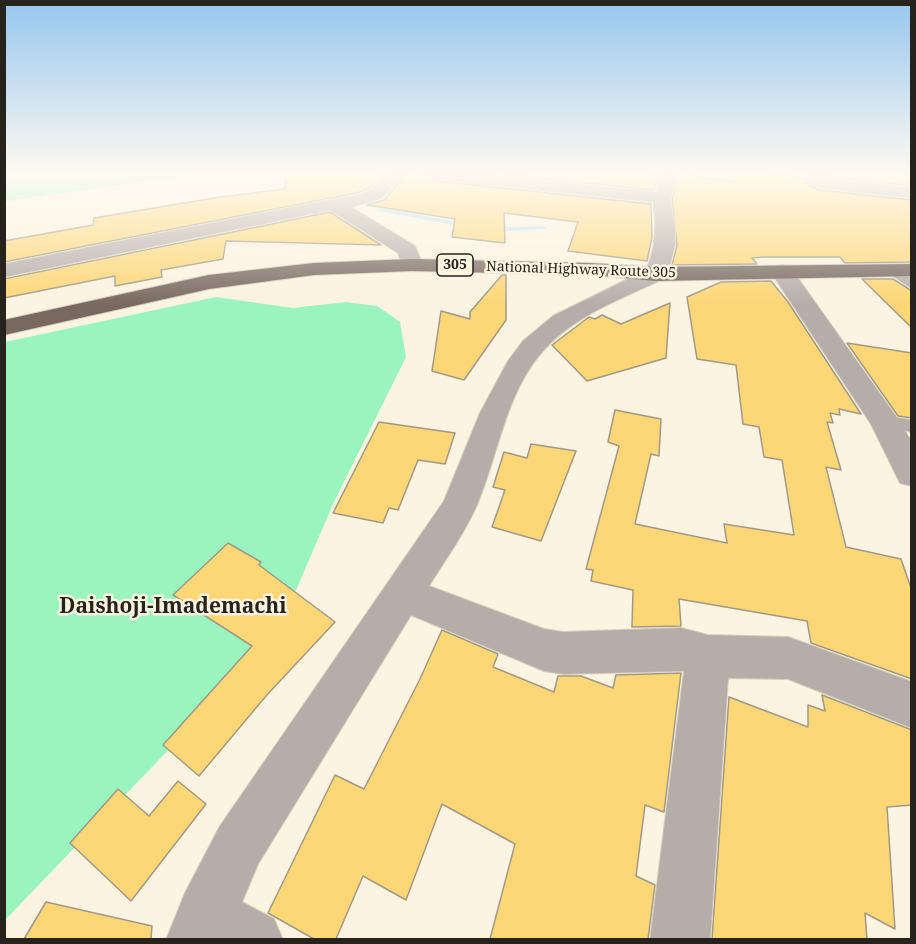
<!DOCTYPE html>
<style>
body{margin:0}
#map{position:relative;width:916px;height:944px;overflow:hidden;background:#fcf3e0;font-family:"Noto Serif",serif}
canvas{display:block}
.frame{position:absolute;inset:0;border:6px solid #26231c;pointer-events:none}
</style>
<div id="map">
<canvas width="916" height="944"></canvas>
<div class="frame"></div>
</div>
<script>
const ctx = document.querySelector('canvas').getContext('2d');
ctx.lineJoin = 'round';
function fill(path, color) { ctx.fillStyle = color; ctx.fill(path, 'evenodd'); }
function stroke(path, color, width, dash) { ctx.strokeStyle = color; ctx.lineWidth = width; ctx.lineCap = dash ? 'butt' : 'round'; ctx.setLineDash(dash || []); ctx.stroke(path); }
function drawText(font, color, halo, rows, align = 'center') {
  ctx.font = font + ' "Noto Serif",serif'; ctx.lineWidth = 5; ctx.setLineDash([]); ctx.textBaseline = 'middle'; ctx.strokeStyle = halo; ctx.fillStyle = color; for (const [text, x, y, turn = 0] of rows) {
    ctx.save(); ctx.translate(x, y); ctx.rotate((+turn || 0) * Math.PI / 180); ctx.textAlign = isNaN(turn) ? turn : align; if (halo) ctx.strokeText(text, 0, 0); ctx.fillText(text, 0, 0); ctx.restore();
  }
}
const green = new Path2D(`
 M 4,173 L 206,173 L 5,201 Z
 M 216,297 L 293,308 L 346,302 L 377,306 L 400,322 L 406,357 L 333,504 L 275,639 L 5,920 L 5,342 Z`);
const stream = new Path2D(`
 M 380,208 L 470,224 L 473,226 L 470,228 L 378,211 L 377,210 Z
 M 544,226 L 547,228 L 546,229 L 490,232 L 486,230 L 490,228 Z`);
const building = new Path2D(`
 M 286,173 L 386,173 L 369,188 L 357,193 L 4,262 L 4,241 L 93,225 L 94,218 L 220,197 L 285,189 Z
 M 407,173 L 417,173 L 427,180 L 651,204 L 652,237 L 647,261 L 568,251 L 578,222 L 504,213 L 505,243 L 452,237 L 455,219 L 367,205 L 384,200 Z
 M 491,173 L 636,173 L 658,175 L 654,190 Z
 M 734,173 L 761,173 L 805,178 L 808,185 L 820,190 L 912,200 L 912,262 L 845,263 L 840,257 L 763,257 L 752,258 L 757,264 L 672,265 L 677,245 L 672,198 L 679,178 L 684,178 L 685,175 L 733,181 Z
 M 824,173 L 912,173 L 912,186 L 825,176 Z
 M 330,212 L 381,245 L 226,241 L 223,259 L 161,270 L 162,277 L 115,286 L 115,276 L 4,298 L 4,279 Z
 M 502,275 L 506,275 L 506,320 L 464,380 L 432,371 L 441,311 L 470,319 L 470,312 Z
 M 862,279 L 893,279 L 912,291 L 912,328 Z
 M 771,281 L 788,302 L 861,414 L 839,409 L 840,415 L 830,413 L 833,423 L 827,422 L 841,470 L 826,467 L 846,547 L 901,559 L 912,591 L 912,679 L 811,643 L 807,621 L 679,599 L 681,626 L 632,627 L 633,590 L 591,581 L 593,570 L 586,569 L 619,446 L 608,442 L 615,410 L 661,419 L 659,456 L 651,454 L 635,524 L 727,543 L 724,524 L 794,535 L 782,460 L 764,457 L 759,427 L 743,424 L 736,365 L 697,359 L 687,297 L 721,282 Z
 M 670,303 L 666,358 L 587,381 L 552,345 L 589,317 L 595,319 L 602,315 L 621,324 Z
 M 847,343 L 912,353 L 912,418 L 898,416 Z
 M 379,422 L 455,433 L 445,464 L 418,460 L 398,510 L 389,508 L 383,523 L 333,513 Z
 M 531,444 L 576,451 L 541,541 L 492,527 L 505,490 L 493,487 L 504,452 L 527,458 Z
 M 228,543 L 261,562 L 259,565 L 335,622 L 266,696 L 199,776 L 163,745 L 252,646 L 173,595 Z
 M 442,630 L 498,654 L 493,667 L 554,692 L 558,676 L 581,676 L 613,688 L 616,675 L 681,673 L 664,812 L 645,805 L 636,876 L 655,885 L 648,939 L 490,939 L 515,844 L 442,804 L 406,900 L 363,876 L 336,939 L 314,939 L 268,913 L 335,775 L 364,789 L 420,679 Z
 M 822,695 L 912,730 L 912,805 L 887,807 L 895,929 L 865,913 L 867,939 L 712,939 L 729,697 L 808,727 L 808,705 L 825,711 Z
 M 178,781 L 206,804 L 131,901 L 70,843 L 118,789 L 149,816 Z
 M 46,902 L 152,926 L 151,939 L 24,939 Z`);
const service = new Path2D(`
 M 895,267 L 912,278 L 912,289 L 890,274 L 889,271 Z
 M 885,416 L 912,420 L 912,432 L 879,426 L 876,422 L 879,418 Z`);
const minor = new Path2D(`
 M 389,173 L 405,173 L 382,198 L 351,207 L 415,246 L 423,265 L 420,270 L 412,271 L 404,270 L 398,253 L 330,210 L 4,277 L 4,264 L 333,199 C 360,196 370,194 389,173 Z
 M 419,173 L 471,173 L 656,192 L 661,173 L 677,173 L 675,188 L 670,198 L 675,228 L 675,245 L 670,264 L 663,279 C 621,299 573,316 542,352 C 505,394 498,457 476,507 C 464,534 445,560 429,586 L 544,629 L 563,632 L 681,628 L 708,635 L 788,637 L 912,682 L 912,728 L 788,679 L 728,678 L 710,940 L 650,940 L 684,671 L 563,674 L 544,671 L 411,615 L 258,864 L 242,902 L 274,919 L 283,940 L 166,940 L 185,893 L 220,826 L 444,501 L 480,413 L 508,361 L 523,341 L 553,316 L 646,270 C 656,248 657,226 653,202 L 427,178 Z
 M 805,173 L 821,173 L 824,178 L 912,188 L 912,198 L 820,188 L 809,183 Z
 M 782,265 L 790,267 L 900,422 L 912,443 L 912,486 L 900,483 L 871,424 L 771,272 L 774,267 Z`);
const trunk = new Path2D(`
 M 412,259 L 591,263 L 655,267 L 912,264 L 912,276 L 655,281 L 591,275 L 412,271 L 314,275 L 209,289 L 4,335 L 4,320 L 209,275 L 314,263 Z`);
const shields = [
 [455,265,36]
];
const shieldNames = [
 ["305",455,265]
];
const farStreetnames = [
 ["National Highway Route 305",581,270,2]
];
const nearQuarternames = [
 ["Daishoji-Imademachi",173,607]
];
fill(green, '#99f4be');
fill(stream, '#bce0f6');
fill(building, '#fdd676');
stroke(building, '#a19987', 1.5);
stroke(service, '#d5cebd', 2);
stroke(minor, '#d5cebd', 2);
stroke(trunk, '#d5cebd', 2);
fill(service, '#b6ada9');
fill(minor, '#b6ada9');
fill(trunk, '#786860');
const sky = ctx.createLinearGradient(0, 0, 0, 305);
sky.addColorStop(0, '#96c6ee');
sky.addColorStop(0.57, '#fefaf1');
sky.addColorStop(1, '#fefaf100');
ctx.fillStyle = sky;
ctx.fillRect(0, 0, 916, 305);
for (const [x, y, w] of shields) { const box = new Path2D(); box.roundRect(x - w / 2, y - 11, w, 22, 4.5); ctx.fillStyle = '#fcf3e0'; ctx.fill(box); stroke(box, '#26231c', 1.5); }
drawText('bold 14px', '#26231c', null, shieldNames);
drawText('14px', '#26231c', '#fcf3e0', farStreetnames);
drawText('bold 21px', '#26231c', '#fcf3e0', nearQuarternames);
</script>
